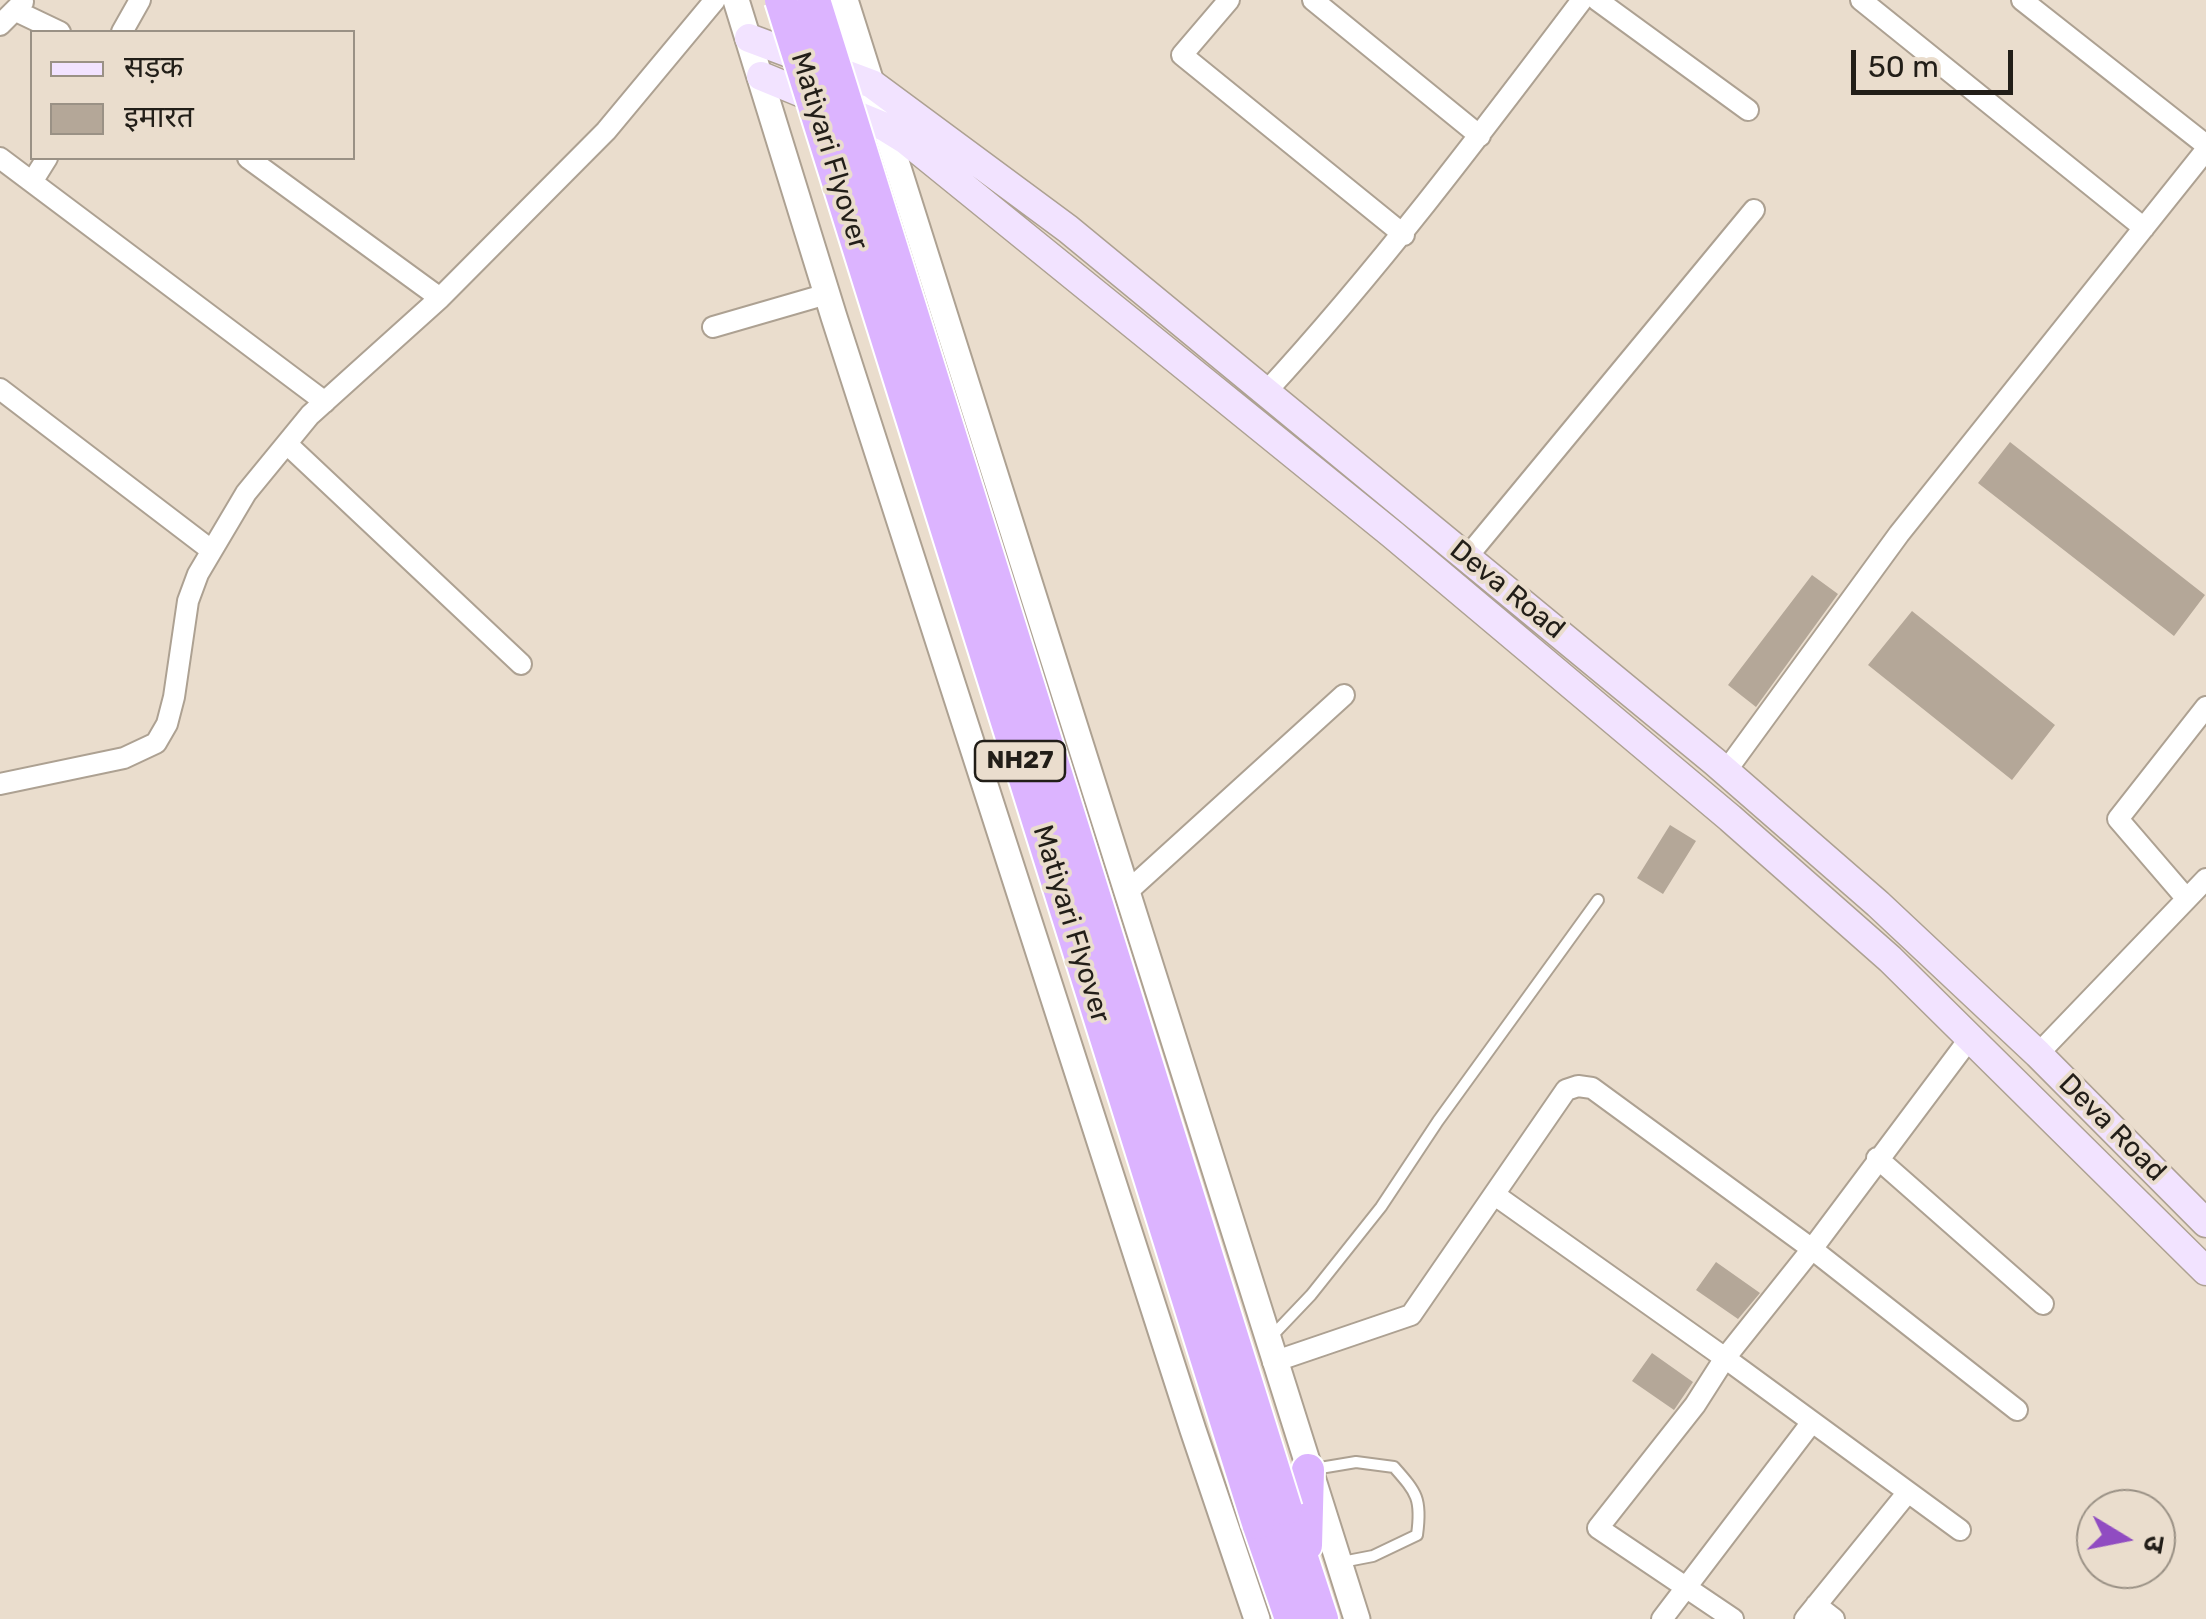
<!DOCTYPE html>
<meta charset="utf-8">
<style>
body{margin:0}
#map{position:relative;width:2206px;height:1619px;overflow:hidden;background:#eaddcd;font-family:Rubik,"Noto Sans Devanagari",sans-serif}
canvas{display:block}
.legend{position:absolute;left:30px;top:30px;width:325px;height:130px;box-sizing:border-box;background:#eaddcd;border:2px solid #9a9185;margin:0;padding:12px 18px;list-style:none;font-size:30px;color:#221e18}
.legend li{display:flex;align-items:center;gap:20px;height:50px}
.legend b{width:50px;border:2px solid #9a9185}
.north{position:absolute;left:2076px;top:1489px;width:100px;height:100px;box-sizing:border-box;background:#eaddcd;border:2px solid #9a9185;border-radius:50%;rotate:100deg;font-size:28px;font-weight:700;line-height:40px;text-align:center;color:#221e18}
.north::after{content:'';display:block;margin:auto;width:35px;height:45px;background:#904cc1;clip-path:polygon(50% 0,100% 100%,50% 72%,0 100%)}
.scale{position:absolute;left:1851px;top:50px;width:162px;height:45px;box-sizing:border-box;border:5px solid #221e18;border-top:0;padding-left:12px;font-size:30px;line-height:35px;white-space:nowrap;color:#221e18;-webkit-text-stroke:8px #eaddcd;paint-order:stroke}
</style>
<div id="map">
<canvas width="2206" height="1619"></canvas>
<ul class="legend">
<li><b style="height:12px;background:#f2e3ff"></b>सड़क</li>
<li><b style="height:28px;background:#b4a798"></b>इमारत</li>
</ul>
<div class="north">उ</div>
<div class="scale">50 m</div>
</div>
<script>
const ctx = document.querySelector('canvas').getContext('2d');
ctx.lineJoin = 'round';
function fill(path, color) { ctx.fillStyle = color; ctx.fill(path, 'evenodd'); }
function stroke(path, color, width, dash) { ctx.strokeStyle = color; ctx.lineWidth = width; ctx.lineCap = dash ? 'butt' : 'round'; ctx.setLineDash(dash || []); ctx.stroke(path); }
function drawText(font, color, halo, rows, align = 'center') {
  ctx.font = font + ' Rubik,sans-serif'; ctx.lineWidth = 8; ctx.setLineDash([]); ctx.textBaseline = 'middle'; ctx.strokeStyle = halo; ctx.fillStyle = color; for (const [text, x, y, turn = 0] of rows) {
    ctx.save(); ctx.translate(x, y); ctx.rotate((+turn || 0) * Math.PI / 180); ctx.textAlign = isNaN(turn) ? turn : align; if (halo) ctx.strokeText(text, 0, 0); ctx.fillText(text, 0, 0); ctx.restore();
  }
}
const building = new Path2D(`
 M 2010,442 L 2205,595 L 2174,636 L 1978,483 Z
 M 1812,575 L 1838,594 L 1756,707 L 1728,685 Z
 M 1912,611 L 2055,725 L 2012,780 L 1868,665 Z
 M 1670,825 L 1696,841 L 1663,894 L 1637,878 Z
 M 1716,1262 L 1760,1293 L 1738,1319 L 1696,1290 Z
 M 1652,1353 L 1693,1382 L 1674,1410 L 1632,1381 Z`);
const service = new Path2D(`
 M 1271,1337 L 1311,1295 L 1381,1207 L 1438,1121 L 1598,900
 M 1314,1469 L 1356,1462 L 1394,1467 C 1417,1493 1422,1499 1417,1535 L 1373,1556 L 1342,1562`);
const minor = new Path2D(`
 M 1229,0 L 1182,55 L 1404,235
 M 1313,0 L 1480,136
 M 1597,0 L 1748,110
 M 1861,0 L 2144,228
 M 2022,0 L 2206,145
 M 16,11 L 60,32
 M 0,25 L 23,2
 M 122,32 L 140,0
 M 0,158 L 325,402
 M 248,158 L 440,298
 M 32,182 L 47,158
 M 713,327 L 827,294
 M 0,389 L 211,550
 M 1265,393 C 1379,269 1480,135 1582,0
 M 287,444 L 521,664
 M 1467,557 L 1754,210
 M 1726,771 L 1899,534 L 2206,150
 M 0,784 L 124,758 L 156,743 L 167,724 L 174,697 L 188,601 L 198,574 L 246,493 L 310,415 L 440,298 L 606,131 L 715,0
 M 1127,892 L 1344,695
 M 2186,898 L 2118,819 L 2206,707
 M 2038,1054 L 2206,879
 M 1877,1158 L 2043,1304
 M 1495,1195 L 1725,1358 L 1695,1405 L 1598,1528 L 1733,1619
 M 1273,1362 L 1411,1315 L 1566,1090 L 1578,1086 L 1592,1088 L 1812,1249 L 1970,1038
 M 1960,1530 L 1725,1358 L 1812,1249 L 2017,1410
 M 1816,1605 L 1834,1619
 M 1662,1619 L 1812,1422
 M 1805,1619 L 1908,1492`);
const tertiary = new Path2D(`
 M 736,0 L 834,317 L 1193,1430 L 1257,1619
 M 845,0 L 1357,1619`);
const secondary = new Path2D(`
 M 749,38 L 872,84 L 1068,229 L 1715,762 L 1878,904 L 2038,1054 L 2206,1223
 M 761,76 L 885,127 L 906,140 L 1392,534 L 1730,818 L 1890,959 L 2206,1271`);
const trunk = new Path2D(`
 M 1286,1509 L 1322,1619
 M 1258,1523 L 1291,1619
 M 1306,1545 L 1308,1470`);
const trunkBridge = new Path2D(`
 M 781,0 L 1258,1523
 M 814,0 L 1286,1509`);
const shields = [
 [1020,761,90]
];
const shieldNames = [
 ["NH27",1020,761]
];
const streetNames = [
 ["Matiyari Flyover",829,151,73],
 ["Deva Road",1507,590,39],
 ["Matiyari Flyover",1071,924,73],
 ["Deva Road",2112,1128,45]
];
fill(building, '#b4a798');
stroke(service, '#ada192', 14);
stroke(minor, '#ada192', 24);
stroke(tertiary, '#ada192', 29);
stroke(secondary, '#ada192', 31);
stroke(trunk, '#fff', 36);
stroke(service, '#fff', 10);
stroke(minor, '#fff', 20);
stroke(tertiary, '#fff', 25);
stroke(secondary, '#f2e3ff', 28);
stroke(trunk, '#dcb4ff', 32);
stroke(trunkBridge, '#fff', 36, []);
stroke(trunkBridge, '#dcb4ff', 32);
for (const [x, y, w] of shields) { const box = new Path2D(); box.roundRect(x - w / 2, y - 20, w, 40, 8); ctx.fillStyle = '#eaddcd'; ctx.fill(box); stroke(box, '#221e18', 2.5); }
drawText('bold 25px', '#221e18', null, shieldNames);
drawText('28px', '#221e18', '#eaddcd', streetNames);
</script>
